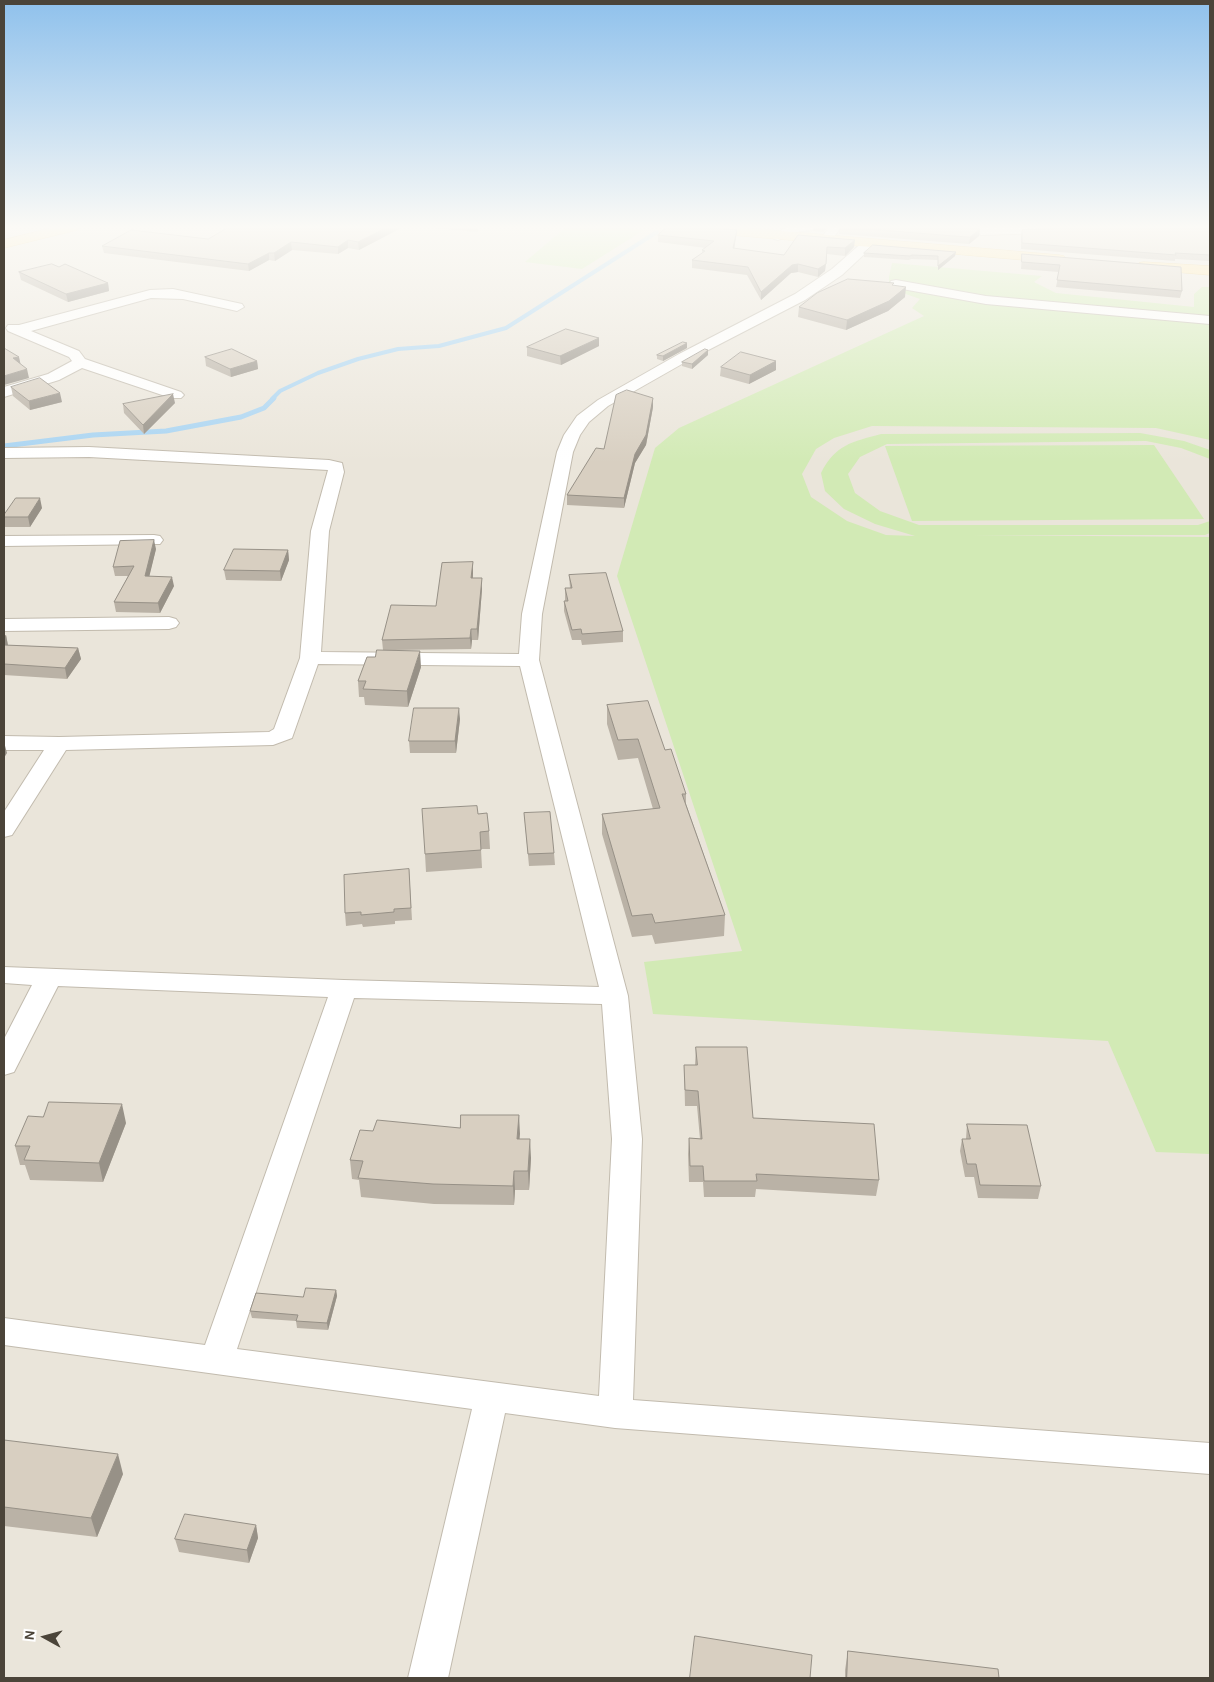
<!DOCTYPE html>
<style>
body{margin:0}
#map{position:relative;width:1214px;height:1682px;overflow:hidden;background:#f6f3ec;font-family:Karla,sans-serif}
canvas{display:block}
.frame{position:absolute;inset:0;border:5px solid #4b4439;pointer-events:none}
.north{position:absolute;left:20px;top:1612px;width:50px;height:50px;-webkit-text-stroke:4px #fff;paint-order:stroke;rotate:277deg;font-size:14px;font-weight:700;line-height:20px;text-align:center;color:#4b4439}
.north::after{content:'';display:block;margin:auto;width:18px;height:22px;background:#4b4439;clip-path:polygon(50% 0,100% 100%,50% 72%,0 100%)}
</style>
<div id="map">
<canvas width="1214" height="1682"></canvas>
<div class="frame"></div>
<div class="north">N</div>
</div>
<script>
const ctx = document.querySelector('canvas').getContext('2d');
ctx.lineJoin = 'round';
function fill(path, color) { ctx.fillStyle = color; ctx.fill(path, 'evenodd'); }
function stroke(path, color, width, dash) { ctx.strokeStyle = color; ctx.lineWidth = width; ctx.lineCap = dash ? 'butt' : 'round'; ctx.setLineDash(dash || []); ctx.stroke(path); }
const residential = new Path2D(`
 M 4,227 L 1210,227 L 1210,1678 L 4,1678 Z`);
const green = new Path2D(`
 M 566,227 L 624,227 L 644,230 L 582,269 L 525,262 Z
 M 892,263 L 1042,276 L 1034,282 L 1056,293 L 1194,307 L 1194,294 L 1202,287 L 1210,287 L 1210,440 L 1156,428 L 872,426 L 834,438 L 816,449 L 802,474 L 811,497 L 847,521 L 886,535 L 915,536 L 875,524 L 844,509 L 825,491 L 821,473 C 836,444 852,442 881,434 L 1140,433 L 1184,441 L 1210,450 L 1210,459 L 1181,448 L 1146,441 L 887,444 L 860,457 L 848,474 L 855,493 L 880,511 L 919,525 L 1198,525 L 1210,521 L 1210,533 L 1205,535 L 971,535 L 1210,537 L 1210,1154 L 1156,1152 L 1108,1041 L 653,1014 L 644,962 L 742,951 L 617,576 L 655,448 L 679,428 L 924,316 L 912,308 L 920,299 L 889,288 L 889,277 Z
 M 1154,445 L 1204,519 L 912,521 L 885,446 Z`);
const streamFar1 = new Path2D(`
 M 272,399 L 280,391 L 318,373 L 358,359 L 398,349 L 439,346 L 506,328 L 657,232`);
const stream = new Path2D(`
 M 4,446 L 93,435 L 166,431 L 241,417 L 264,408 L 274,398`);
const minor = new Path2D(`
 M 787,227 L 814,227 L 812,230 L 796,232 L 778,240 L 774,239 L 772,236 Z
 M 829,227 L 841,227 L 830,243 L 822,243 L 820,240 Z
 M 989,227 L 1112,227 L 1106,231 L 981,235 L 975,231 L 977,228 Z
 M 868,240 L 874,244 L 872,247 L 842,275 L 805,300 L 689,360 L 608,406 L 589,422 L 580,435 L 573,452 L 542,614 L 539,660 L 628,996 L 642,1139 L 633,1400 L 1210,1443 L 1210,1474 L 615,1428 L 505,1413 L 448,1678 L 408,1678 L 472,1409 L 4,1345 L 4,1318 L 205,1345 L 328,997 L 58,986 L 14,1072 L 4,1075 L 4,1039 L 32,985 L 4,983 L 4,967 L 344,980 L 599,987 L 520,666 L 318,664 L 292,738 L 273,745 L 66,750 L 12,835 L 4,837 L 4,812 L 44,750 L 4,750 L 4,736 L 59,737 L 269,732 L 274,729 L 300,658 L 311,531 L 328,470 L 89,457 L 4,458 L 4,448 L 89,447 L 329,460 L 342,463 L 344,472 L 329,531 L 321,652 L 519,654 L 522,614 L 557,452 L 564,435 L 577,416 L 598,400 L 679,354 L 795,294 L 832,269 L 864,241 ZM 354,998 L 602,1004 L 612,1139 L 599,1396 L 237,1349 Z
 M 896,280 L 986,296 L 1210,316 L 1210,324 L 986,304 L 891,287 L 889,284 L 891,281 Z
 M 173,289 L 242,304 L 244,307 L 237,311 L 183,299 L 151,298 L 31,331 L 79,351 L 85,359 L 181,392 L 184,395 L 181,398 L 171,398 L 82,368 L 59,380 L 4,397 L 4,387 L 48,374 L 72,361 L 69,357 L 8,331 L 6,328 L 8,325 L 19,325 L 150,290 Z
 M 154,535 L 160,536 L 163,540 L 160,544 L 4,546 L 4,536 Z
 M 169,617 L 176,619 L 179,623 L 176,627 L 169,629 L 4,631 L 4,619 Z`);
const major = new Path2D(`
 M 55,227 L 79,227 L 77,230 L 4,248 L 4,240 Z
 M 677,227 L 735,227 L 1059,255 L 1064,256 L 1066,259 L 1064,262 L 1059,263 L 684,231 Z
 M 1144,262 L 1210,266 L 1210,275 L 1139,269 L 1137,266 L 1139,263 Z`);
const wall = new Path2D(`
 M 229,227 L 403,227 L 359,250 L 348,248 L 338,254 L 292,250 L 275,261 L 269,260 L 249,271 L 104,253 L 102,246 L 208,239 Z
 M 423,227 L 478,227 L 478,232 Z
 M 813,227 L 827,227 L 823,232 L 813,231 Z
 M 839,227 L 980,229 L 979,236 L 969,244 L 839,234 Z
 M 1210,227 L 1210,261 L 1175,259 L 1175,261 L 1021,249 L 1021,236 L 1022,230 Z
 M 737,230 L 736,237 L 734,249 L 784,255 L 798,235 L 854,247 L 845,256 L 827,254 L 825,271 L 818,277 L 798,272 L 791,273 L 761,300 L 747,275 L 692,268 L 692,260 L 702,253 L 702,250 L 706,248 L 658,242 L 658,235 Z
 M 864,253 L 955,256 L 938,270 L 938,260 L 911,259 L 909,260 L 864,257 Z
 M 1022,254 L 1182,291 L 1180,298 L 1056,287 L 1059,272 L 1021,269 Z
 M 59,267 L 108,283 L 109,291 L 68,302 L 21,280 L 19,272 Z
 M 894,285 L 905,297 L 888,311 L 846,330 L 798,317 L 799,307 Z
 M 599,346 L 561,365 L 527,356 L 527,347 Z
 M 687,348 L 663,361 L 657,359 L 657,355 Z
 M 708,355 L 692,369 L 682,366 L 682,362 Z
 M 205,357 L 257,361 L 258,369 L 231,377 L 206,366 Z
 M 776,361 L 776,370 L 749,384 L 720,376 L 721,367 Z
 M 11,387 L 62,402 L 30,410 L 13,396 Z
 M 175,403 L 144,434 L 124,413 L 123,404 Z
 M 653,407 L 646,445 L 635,463 L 624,508 L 567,505 L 567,495 L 604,449 Z
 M 42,508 L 30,527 L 5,527 L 4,521 L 4,515 Z
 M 156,549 L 149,576 L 174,586 L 160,613 L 116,612 L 114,602 L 128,576 L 115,576 L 113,567 Z
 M 288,550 L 289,560 L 281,581 L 226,580 L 224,570 Z
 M 473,562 L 473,578 L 482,589 L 478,640 L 472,640 L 471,649 L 395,650 L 421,667 L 408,707 L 365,705 L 364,697 L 359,697 L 358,681 L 375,657 L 383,650 L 382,640 L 436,606 Z
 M 569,575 L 623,631 L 623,642 L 582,645 L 581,640 L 572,640 L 564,611 L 564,601 L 565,601 L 565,588 L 570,588 Z
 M 4,635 L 6,635 L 8,645 L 78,648 L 81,659 L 67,679 L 4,675 Z
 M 607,705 L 665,750 L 686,794 L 686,804 L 725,915 L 724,936 L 655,944 L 652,935 L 632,937 L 602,834 L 602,814 L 653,809 L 638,758 L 618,760 L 607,724 Z
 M 460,719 L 456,753 L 410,753 L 409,741 Z
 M 524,813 L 554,853 L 555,865 L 529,866 Z
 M 478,814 L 489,831 L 490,849 L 481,849 L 482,868 L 426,872 L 425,854 Z
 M 409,869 L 412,920 L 395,921 L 395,924 L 363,927 L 362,924 L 346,926 L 345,913 Z
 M 696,1047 L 753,1118 L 879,1180 L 876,1196 L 756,1189 L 755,1197 L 704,1197 L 703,1182 L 689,1182 L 688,1154 L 689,1138 L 700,1139 L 697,1106 L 685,1106 L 684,1065 L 695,1065 Z
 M 519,1115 L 519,1139 L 531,1158 L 529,1190 L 515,1190 L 514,1205 L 434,1204 L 361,1197 L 359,1180 L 352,1179 L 350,1160 L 373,1131 L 460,1128 Z
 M 126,1123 L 103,1182 L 30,1180 L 25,1165 L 20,1165 L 15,1146 Z
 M 967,1124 L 1041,1186 L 1038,1199 L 978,1198 L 974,1177 L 965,1177 L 960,1151 L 962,1139 L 966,1139 Z
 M 336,1290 L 337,1296 L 328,1330 L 297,1328 L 296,1321 L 252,1318 L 250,1311 L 303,1297 Z
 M 4,1440 L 123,1474 L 97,1537 L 4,1526 Z
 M 256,1525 L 258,1538 L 249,1563 L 179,1552 L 175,1539 Z
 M 848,1651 L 999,1678 L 845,1678 L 845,1670 Z`);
const shadedWall = new Path2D(`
 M 388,227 L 403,227 L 359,250 L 358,242 Z
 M 823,227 L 827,227 L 823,232 Z
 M 980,229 L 979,236 L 969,244 L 970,237 Z
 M 737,230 L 736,237 L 733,256 L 733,248 Z
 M 348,240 L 348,248 L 338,254 L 338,247 Z
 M 855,240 L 854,247 L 845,256 L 845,248 Z
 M 291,242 L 292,250 L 275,261 L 274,253 Z
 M 956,252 L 955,256 L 938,270 L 938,266 Z
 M 269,253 L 269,260 L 249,271 L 248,264 Z
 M 827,254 L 825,271 L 818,277 L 818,269 Z
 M 798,264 L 798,272 L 791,273 L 761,300 L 761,292 L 792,265 Z
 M 108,283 L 109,291 L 68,302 L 66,294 Z
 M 906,287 L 905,297 L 888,311 L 846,330 L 847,320 Z
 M 599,338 L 599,346 L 561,365 L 560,356 Z
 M 687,343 L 687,348 L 663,361 L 663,356 Z
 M 708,350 L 708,355 L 692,369 L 692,364 Z
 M 19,357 L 21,366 L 13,358 Z
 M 257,361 L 258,369 L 231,377 L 230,369 Z
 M 776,361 L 776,370 L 749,384 L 750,375 Z
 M 27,369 L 29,378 L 4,385 L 4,376 Z
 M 60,393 L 62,402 L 30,410 L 29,401 Z
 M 173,394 L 175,403 L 144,434 L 143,425 Z
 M 653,398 L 653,407 L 646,445 L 635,463 L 624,508 L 624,498 L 635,454 Z
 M 40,498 L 42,508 L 30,527 L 28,517 Z
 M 154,540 L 156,549 L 147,586 L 145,576 Z
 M 288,550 L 289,560 L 281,581 L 280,571 Z
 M 473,562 L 473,573 L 472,589 L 471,578 Z
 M 172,577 L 174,586 L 160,613 L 158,603 Z
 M 482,578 L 482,589 L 478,640 L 477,629 Z
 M 471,629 L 472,640 L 471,649 L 470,638 Z
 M 6,635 L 8,646 L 4,651 L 4,638 Z
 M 78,648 L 81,659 L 67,679 L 65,668 Z
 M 420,651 L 421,667 L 408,707 L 407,691 Z
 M 459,708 L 460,719 L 456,753 L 455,741 Z
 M 4,742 L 7,753 L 4,758 Z
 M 122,1104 L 126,1123 L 103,1182 L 99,1163 Z
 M 519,1115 L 520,1134 L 518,1158 L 517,1139 Z
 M 530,1139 L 531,1158 L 529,1190 L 528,1171 Z
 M 514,1171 L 515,1190 L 514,1205 L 513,1186 Z
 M 336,1290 L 337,1296 L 328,1330 L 327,1323 Z
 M 118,1454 L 123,1474 L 97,1537 L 91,1518 Z
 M 256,1525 L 258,1538 L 249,1563 L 247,1550 Z`);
const building = new Path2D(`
 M 229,227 L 388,227 L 358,242 L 348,240 L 338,247 L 291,242 L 274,253 L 269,253 L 248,264 L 102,246 L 131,230 L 208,239 Z
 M 667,227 L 702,227 L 737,230 L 733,248 L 784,255 L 798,235 L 855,240 L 845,248 L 827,247 L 826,264 L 818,269 L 798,264 L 792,265 L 761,292 L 748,267 L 692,260 L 705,251 L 702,250 L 714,241 L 658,235 Z
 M 843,227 L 978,227 L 980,229 L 970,237 Z
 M 1106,227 L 1210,227 L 1210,255 L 1175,253 L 1176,255 L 1022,243 L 1022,230 Z
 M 873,245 L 956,252 L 938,266 L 938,256 L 912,255 L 910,256 L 864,253 Z
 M 1022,254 L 1181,267 L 1182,291 L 1057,280 L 1060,265 L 1022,262 Z
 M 52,264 L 59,267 L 65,264 L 108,283 L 66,294 L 19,272 Z
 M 848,279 L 894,283 L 892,285 L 906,287 L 889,301 L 847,320 L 799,307 L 817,293 Z
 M 566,329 L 599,338 L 560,356 L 527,347 Z
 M 683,342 L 687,343 L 663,356 L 657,355 Z
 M 4,348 L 19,357 L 13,358 L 27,369 L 4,376 Z
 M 232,349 L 257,361 L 230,369 L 205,357 Z
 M 705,349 L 708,350 L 692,364 L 682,362 Z
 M 741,352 L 776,361 L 750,375 L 721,367 Z
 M 40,378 L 60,393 L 29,401 L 11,387 Z
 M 627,390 L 653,398 L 646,435 L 635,454 L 624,498 L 567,495 L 596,448 L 604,449 L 616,395 Z
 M 173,394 L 143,425 L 123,404 Z
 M 16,498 L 40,498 L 28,517 L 4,517 L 4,515 Z
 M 154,540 L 145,576 L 172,577 L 158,603 L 114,602 L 134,566 L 113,567 L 120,541 Z
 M 234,549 L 288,550 L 280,571 L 224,570 Z
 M 473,562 L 471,578 L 482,578 L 477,629 L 471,629 L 470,638 L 382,640 L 391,605 L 436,606 L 442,563 Z
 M 606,573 L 623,631 L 582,634 L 581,629 L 572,630 L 564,601 L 568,601 L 565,588 L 572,588 L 569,575 Z
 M 4,645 L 78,648 L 65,668 L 4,664 Z
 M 377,650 L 420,651 L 407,691 L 363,689 L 366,681 L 358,681 L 367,657 L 375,657 Z
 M 648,701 L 665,750 L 671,749 L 686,794 L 682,794 L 725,915 L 655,923 L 652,914 L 632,916 L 602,814 L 660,808 L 638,739 L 618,740 L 607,705 Z
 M 414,708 L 459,708 L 455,741 L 409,741 Z
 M 477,806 L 478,814 L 487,813 L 489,831 L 480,832 L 481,850 L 425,854 L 422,809 Z
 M 550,812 L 554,853 L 528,854 L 524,813 Z
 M 409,869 L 411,908 L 394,909 L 394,912 L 361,915 L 361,912 L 345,913 L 344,875 Z
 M 696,1047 L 747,1047 L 753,1118 L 874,1124 L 879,1180 L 756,1174 L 757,1181 L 704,1181 L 703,1166 L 690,1166 L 689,1138 L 702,1139 L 698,1091 L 685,1090 L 684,1065 L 697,1065 Z
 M 49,1102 L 122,1104 L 99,1163 L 24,1160 L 30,1146 L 15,1146 L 28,1116 L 43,1117 Z
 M 461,1115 L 519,1115 L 517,1139 L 530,1139 L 528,1171 L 514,1171 L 513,1186 L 433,1184 L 358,1178 L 363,1161 L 350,1160 L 360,1130 L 373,1131 L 377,1120 L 460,1128 Z
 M 967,1124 L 1027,1125 L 1041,1186 L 980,1185 L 976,1164 L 967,1164 L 962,1139 L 970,1139 Z
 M 306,1288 L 336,1290 L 327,1323 L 296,1321 L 298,1315 L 250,1311 L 256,1293 L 303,1297 Z
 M 4,1440 L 118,1454 L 91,1518 L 4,1507 Z
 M 185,1514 L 256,1525 L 247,1550 L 175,1539 Z
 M 695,1636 L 812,1655 L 810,1678 L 690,1678 Z
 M 848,1651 L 998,1669 L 999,1678 L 847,1678 Z`);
fill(residential, '#eae5da');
fill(green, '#d2eab5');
stroke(streamFar1, '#a9d4f2', 4);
stroke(stream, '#a9d4f2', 5);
stroke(minor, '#c2bbae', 2);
stroke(major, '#e6c16a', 1);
fill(minor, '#fff');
fill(major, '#ffe39c');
fill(wall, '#bab2a6');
fill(shadedWall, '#979187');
fill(building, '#d8cfc1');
stroke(building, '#979187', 1);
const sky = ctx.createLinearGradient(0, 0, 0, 463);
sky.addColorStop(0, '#8fc1ec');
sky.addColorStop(0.49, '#fbfaf6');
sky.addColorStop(1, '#fbfaf600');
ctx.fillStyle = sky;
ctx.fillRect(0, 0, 1214, 463);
</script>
